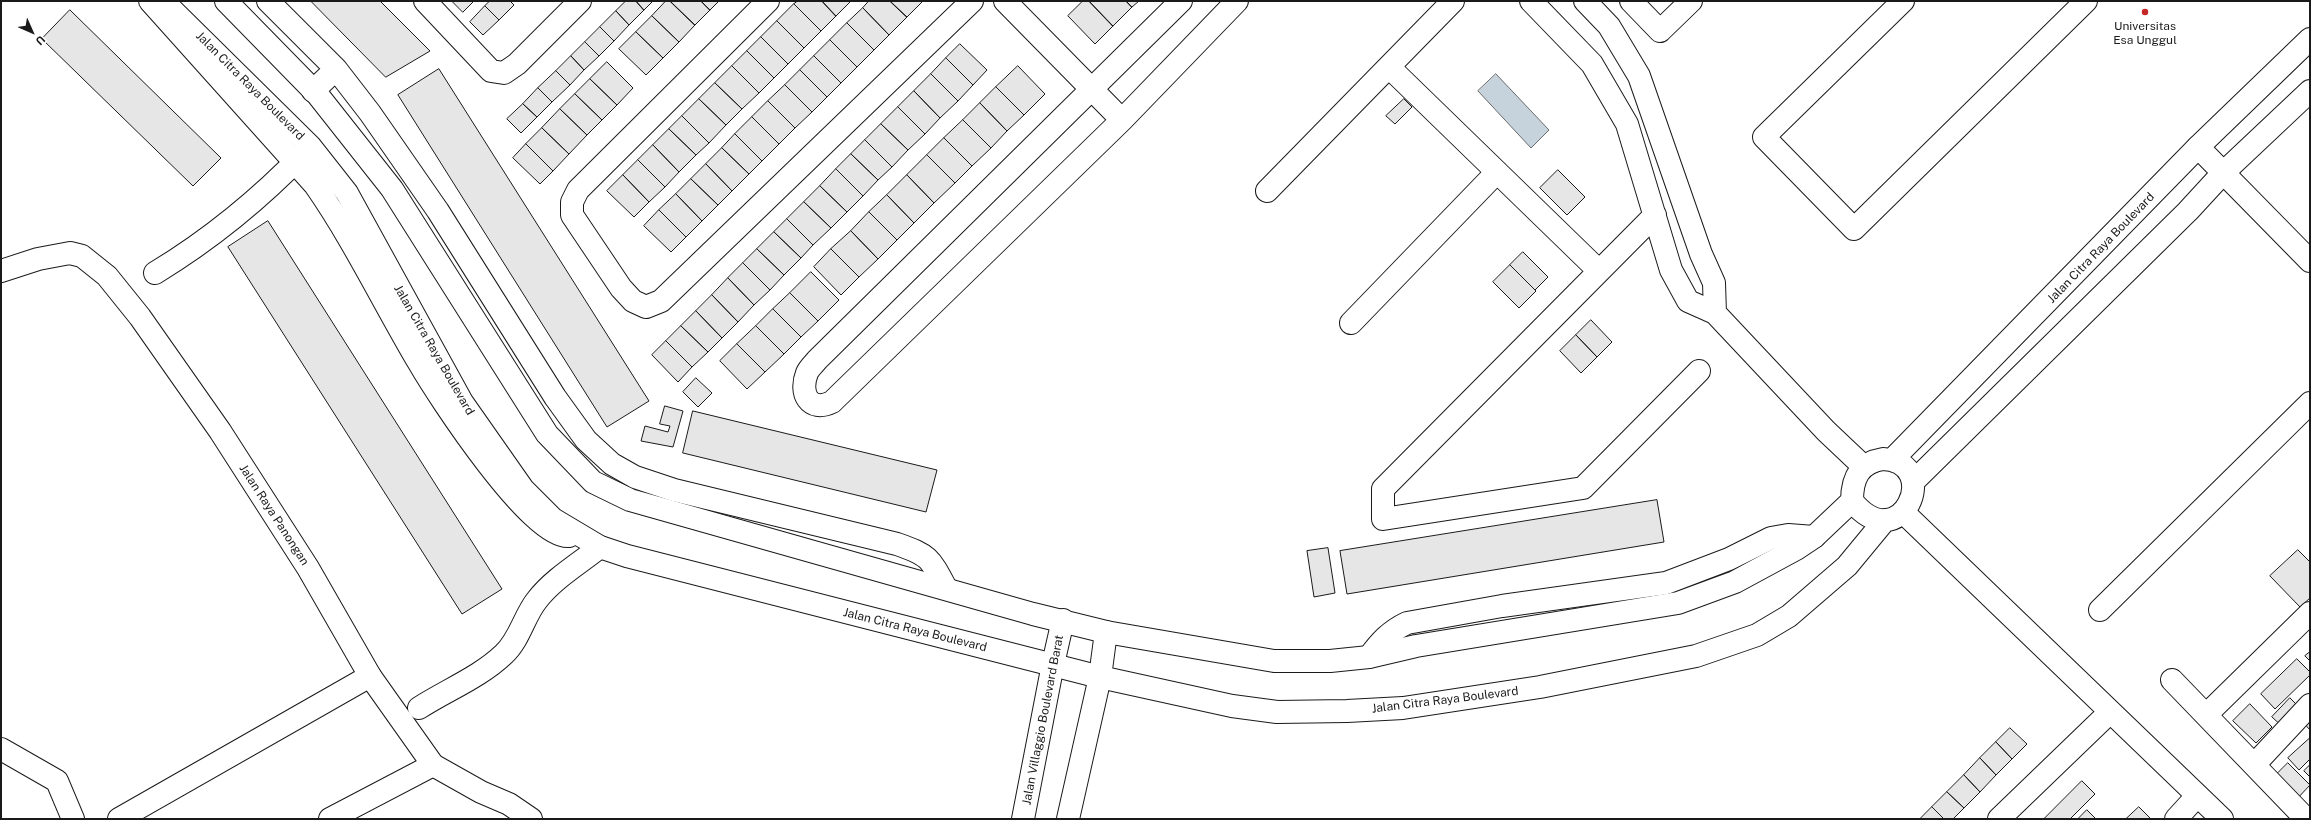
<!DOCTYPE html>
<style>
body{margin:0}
#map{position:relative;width:2311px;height:820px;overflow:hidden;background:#fff;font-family:"Public Sans",sans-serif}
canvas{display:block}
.frame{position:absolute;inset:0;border:2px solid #1a1a1a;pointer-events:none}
.north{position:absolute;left:12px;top:12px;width:40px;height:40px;-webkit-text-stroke:3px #fff;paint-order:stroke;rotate:135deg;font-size:11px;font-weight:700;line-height:16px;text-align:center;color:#1a1a1a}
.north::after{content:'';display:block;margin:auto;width:14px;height:18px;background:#1a1a1a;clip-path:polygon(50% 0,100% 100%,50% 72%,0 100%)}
</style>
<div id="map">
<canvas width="2311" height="820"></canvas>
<div class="frame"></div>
<div class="north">U</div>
</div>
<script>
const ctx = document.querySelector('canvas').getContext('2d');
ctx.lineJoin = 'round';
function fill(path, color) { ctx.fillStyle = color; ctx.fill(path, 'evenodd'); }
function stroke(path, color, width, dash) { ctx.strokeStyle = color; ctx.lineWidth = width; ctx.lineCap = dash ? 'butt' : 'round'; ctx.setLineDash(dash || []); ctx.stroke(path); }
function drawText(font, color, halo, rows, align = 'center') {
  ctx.font = font + ' "Public Sans",sans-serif'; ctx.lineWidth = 3; ctx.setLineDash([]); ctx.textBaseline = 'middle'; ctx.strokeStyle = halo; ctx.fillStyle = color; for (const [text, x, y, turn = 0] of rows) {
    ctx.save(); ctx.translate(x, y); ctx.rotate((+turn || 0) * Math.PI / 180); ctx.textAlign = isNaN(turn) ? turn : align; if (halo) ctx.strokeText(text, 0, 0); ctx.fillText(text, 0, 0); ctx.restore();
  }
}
const water = new Path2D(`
 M 1496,74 L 1549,130 L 1531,148 L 1478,91 Z`);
const building = new Path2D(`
 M 311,1 L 380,1 L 430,51 L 386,77 Z
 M 452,1 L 474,1 L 463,12 Z
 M 490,1 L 510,1 L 514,5 L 499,20 L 485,6 Z
 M 626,1 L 636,1 L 644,10 L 629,25 L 616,11 Z
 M 636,1 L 653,1 L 644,10 Z
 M 666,1 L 670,1 L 695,25 L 679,42 L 652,16 Z
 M 670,1 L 701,1 L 710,10 L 695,25 Z
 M 701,1 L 719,1 L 710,10 Z
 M 798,1 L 822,1 L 836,16 L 821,31 L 794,4 Z
 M 822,1 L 851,1 L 836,16 Z
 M 869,1 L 890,1 L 907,17 L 889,35 L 863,8 Z
 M 890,1 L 921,1 L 922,2 L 907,17 Z
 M 1083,1 L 1089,1 L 1113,26 L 1095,44 L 1068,16 Z
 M 1089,1 L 1126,1 L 1132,7 L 1113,26 Z
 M 1126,1 L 1139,1 L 1132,7 Z
 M 794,4 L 821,31 L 804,48 L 777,21 Z
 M 485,6 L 499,20 L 483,35 L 470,22 Z
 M 863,8 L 889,35 L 874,50 L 847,23 Z
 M 70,10 L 221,158 L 193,186 L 42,39 Z
 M 616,11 L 629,25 L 614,41 L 600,27 Z
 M 652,16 L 679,42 L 663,58 L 636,32 Z
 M 777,21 L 804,48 L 788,64 L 761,37 Z
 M 847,23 L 874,50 L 857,67 L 830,40 Z
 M 600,27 L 614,41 L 599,56 L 585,42 Z
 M 636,32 L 663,58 L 646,75 L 619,49 Z
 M 761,37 L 788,64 L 774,78 L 747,51 Z
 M 830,40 L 857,67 L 841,83 L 814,56 Z
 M 585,42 L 599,56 L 584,70 L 571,56 Z
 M 960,44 L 987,70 L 973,85 L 946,58 Z
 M 747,51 L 774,78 L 759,93 L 732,66 Z
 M 571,56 L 584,70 L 570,85 L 556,71 Z
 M 814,56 L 841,83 L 827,97 L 800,70 Z
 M 946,58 L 973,85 L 958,101 L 931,74 Z
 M 607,62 L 633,88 L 617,105 L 590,79 Z
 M 732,66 L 759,93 L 742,109 L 715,83 Z
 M 1018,66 L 1045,94 L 1024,115 L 996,87 Z
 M 439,69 L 649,401 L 607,427 L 398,95 Z
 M 800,70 L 827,97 L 812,112 L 785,85 Z
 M 556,71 L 570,85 L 552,102 L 538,88 Z
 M 931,74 L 958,101 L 940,118 L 914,91 Z
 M 590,79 L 617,105 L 602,120 L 575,94 Z
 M 715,83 L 742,109 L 726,125 L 699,99 Z
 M 785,85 L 812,112 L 795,128 L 768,101 Z
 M 996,87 L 1024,115 L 1007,131 L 980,103 Z
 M 538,88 L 552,102 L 537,117 L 523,104 Z
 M 914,91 L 940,118 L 925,134 L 898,107 Z
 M 575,94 L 602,120 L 587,135 L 560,109 Z
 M 699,99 L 726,125 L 709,143 L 682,116 Z
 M 1404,99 L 1412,107 L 1395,124 L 1386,116 Z
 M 768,101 L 795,128 L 779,144 L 752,117 Z
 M 980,103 L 1007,131 L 991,148 L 963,120 Z
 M 523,104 L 537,117 L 521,133 L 507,119 Z
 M 898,107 L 925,134 L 908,150 L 881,124 Z
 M 560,109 L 587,135 L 569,154 L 542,128 Z
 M 682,116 L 709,143 L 696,155 L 669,129 Z
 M 752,117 L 779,144 L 762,161 L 735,134 Z
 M 963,120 L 991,148 L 972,166 L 944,138 Z
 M 881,124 L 908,150 L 892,167 L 865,140 Z
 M 542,128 L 569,154 L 553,171 L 526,144 Z
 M 669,129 L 696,155 L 679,172 L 653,145 Z
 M 735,134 L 762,161 L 749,174 L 722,148 Z
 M 944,138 L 972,166 L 955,183 L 927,155 Z
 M 865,140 L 892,167 L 878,180 L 851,154 Z
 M 526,144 L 553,171 L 540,184 L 513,158 Z
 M 653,145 L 679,172 L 665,187 L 638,160 Z
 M 722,148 L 749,174 L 732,191 L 706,164 Z
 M 851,154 L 878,180 L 863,196 L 836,169 Z
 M 927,155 L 955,183 L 934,203 L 907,175 Z
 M 638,160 L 665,187 L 649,202 L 623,175 Z
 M 706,164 L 732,191 L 718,205 L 691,179 Z
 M 836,169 L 863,196 L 847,212 L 820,186 Z
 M 1558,170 L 1585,197 L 1567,215 L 1540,188 Z
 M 623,175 L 649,202 L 634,217 L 607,191 Z
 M 907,175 L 934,203 L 914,223 L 887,195 Z
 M 691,179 L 718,205 L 702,221 L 676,194 Z
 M 820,186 L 847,212 L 831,228 L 804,202 Z
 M 676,194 L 702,221 L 686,237 L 659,210 Z
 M 887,195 L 914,223 L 897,240 L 869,212 Z
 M 804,202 L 831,228 L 813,245 L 787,219 Z
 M 659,210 L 686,237 L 671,252 L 644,226 Z
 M 869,212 L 897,240 L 878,259 L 851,231 Z
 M 787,219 L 813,245 L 801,258 L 774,232 Z
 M 268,221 L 502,589 L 462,614 L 228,247 Z
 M 851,231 L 878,259 L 859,277 L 831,249 Z
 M 774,232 L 801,258 L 784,275 L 757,249 Z
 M 757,249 L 784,275 L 770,290 L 743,263 Z
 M 831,249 L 859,277 L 841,295 L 814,267 Z
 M 1523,252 L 1548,277 L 1535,290 L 1510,265 Z
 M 743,263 L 770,290 L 754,305 L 728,278 Z
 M 1510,265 L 1536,291 L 1519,308 L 1493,282 Z
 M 811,272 L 839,300 L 818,321 L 790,293 Z
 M 728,278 L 754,305 L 738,322 L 712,295 Z
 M 790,293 L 818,321 L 801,337 L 773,309 Z
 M 712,295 L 738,322 L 722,338 L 696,311 Z
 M 773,309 L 801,337 L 784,354 L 756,326 Z
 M 696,311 L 722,338 L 708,352 L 681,326 Z
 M 1591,320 L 1612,342 L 1597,357 L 1576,335 Z
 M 681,326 L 708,352 L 692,367 L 666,341 Z
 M 756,326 L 784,354 L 765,372 L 737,344 Z
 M 1576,335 L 1597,357 L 1581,373 L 1560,351 Z
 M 666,341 L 692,367 L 678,382 L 652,355 Z
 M 737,344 L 765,372 L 747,389 L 720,361 Z
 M 696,378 L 712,393 L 698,407 L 683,392 Z
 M 665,406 L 683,411 L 673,447 L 641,441 L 645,426 L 668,432 L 670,426 L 660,424 Z
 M 693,411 L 937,470 L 926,512 L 683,453 Z
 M 1657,500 L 1664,542 L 1347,594 L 1340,551 Z
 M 1328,548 L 1335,593 L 1314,597 L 1307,551 Z
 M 2298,550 L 2310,562 L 2310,598 L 2300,607 L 2270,576 Z
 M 2310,652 L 2310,661 L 2305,656 Z
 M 2297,659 L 2310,672 L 2310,675 L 2275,709 L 2261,694 Z
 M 2290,698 L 2302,710 L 2284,728 L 2272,717 Z
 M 2250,704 L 2272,727 L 2256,743 L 2233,721 Z
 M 2310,714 L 2310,730 L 2302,721 Z
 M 2010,728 L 2027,744 L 2012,759 L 1996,742 Z
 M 2310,738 L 2310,759 L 2299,770 L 2288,758 Z
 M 1996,742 L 2012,759 L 1996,775 L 1980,758 Z
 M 1980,758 L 1996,775 L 1980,792 L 1964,775 Z
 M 2288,763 L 2310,785 L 2295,801 L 2273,778 Z
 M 2310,765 L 2310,777 L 2304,771 Z
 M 1964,775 L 1980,792 L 1964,808 L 1947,792 Z
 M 2082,781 L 2095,794 L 2070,819 L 2044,819 Z
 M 1947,792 L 1964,808 L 1953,819 L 1944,819 L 1932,807 Z
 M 1932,807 L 1944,819 L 1920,819 Z
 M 2139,807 L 2151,819 L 2126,819 Z
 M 2087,810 L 2096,819 L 2078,819 Z`);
const minor = new Path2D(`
 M 150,1 L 315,185 C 354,241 384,304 419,363 C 438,396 532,540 569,536
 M 268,1 L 336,69 L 370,113 L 438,211 L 555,397 L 586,440 L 612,464 L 635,477 L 674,490 L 897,544 C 929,555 930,558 946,588
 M 425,1 L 491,71 L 504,73 L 517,64 L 580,1
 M 768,1 L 578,190 L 572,202 L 572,215 L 621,288 L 633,301 L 646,307 L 661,301 L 972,1
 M 1005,1 L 1122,120
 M 1181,1 L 817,360 C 814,364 809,368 807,373 C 799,393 809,413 832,402 L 1122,120 L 1237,1
 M 1531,1 L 1592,64 L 1627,124 L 1671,270 L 1688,301 L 1715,313 L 1714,283 L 1701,254 L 1639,76 L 1609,26 L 1585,1
 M 1631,1 L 1660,31 L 1691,1
 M 1903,1 L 1764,137 L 1854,229 L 2086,1
 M 1389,67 L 1599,271
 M 313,91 L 336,69
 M 2198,147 L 2310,261
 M 1267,191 L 1453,1
 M 1655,215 L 1383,489 L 1383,519 L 1583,488 L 1699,371
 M 155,273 C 211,239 260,199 306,151
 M 1715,313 L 1826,431 L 1863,466
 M 1351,323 L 1497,172
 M 2100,610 L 2310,403
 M 1369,657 C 1380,642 1390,631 1407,623 L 1502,606 L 1666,583 L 1729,559 L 1771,538 L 1788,535 L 1814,537
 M 2172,680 L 2306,819
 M 419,708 C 447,690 480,677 504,654 C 520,639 524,616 537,600 C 553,579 580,563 600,547
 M 2206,715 L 2310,613
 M 1,749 L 57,781 L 73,819
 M 2254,765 L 2310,705
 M 119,819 L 370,676
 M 330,819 L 433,765
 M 1023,819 L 1053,664 L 1063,620
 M 1068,819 L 1100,677 L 1106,632
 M 1999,819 L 2110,712
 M 2176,819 L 2197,796`);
const tertiary = new Path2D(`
 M 1,271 L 38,259 L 70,253 L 82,256 L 107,276 L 140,317 L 220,431 L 308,568 L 370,676 L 433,765 L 481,792 L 509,804 L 531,819
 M 1903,512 L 2222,819`);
const secondary = new Path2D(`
 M 163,1 L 310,146 L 347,193 L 462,402 L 523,489 L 553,519 L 600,547 L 627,556 L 1100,677 L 1232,706 L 1277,712 L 1347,711 L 1403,708 L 1540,687 L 1696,656 L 1757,635 L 1789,616 L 1847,566 L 1885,520
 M 226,1 L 317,94 L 392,189 L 547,434 L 593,482 L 630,500 L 1033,614 L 1106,632 L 1274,661 L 1330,661 L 1369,657 L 1416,646 L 1678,603 L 1735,582 L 1796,549 L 1814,537 L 1852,501
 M 1883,459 C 1944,462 1901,561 1852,501 C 1852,478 1859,463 1883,459 Z
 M 1893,459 L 2198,147 L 2310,39
 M 1914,481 L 2188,211 L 2223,173 L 2310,91`);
const markers = [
 [2145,12,4,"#c62828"]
];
const poiNames = [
 ["Universitas",2145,26],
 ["Esa Unggul",2145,40]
];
const streetNames = [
 ["Jalan Citra Raya Boulevard",250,86,45],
 ["Jalan Citra Raya Boulevard",2101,248,-46],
 ["Jalan Citra Raya Boulevard",434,350,60],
 ["Jalan Raya Panongan",274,515,57],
 ["Jalan Citra Raya Boulevard",915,630,14],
 ["Jalan Citra Raya Boulevard",1445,700,-7],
 ["Jalan Villaggio Boulevard Barat",1043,720,-79]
];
fill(water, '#c6d2dc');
stroke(water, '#6a6a6a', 1);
fill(building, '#e6e6e6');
stroke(building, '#1a1a1a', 1);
stroke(minor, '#1a1a1a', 24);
stroke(tertiary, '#1a1a1a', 24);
stroke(secondary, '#1a1a1a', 24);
stroke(minor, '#fff', 22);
stroke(tertiary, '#fff', 22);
stroke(secondary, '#fff', 22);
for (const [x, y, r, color] of markers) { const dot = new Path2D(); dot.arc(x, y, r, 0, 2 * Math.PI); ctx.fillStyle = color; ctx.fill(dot); stroke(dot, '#fff', 1.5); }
drawText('12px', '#1a1a1a', '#fff', poiNames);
drawText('12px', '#1a1a1a', '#fff', streetNames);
</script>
